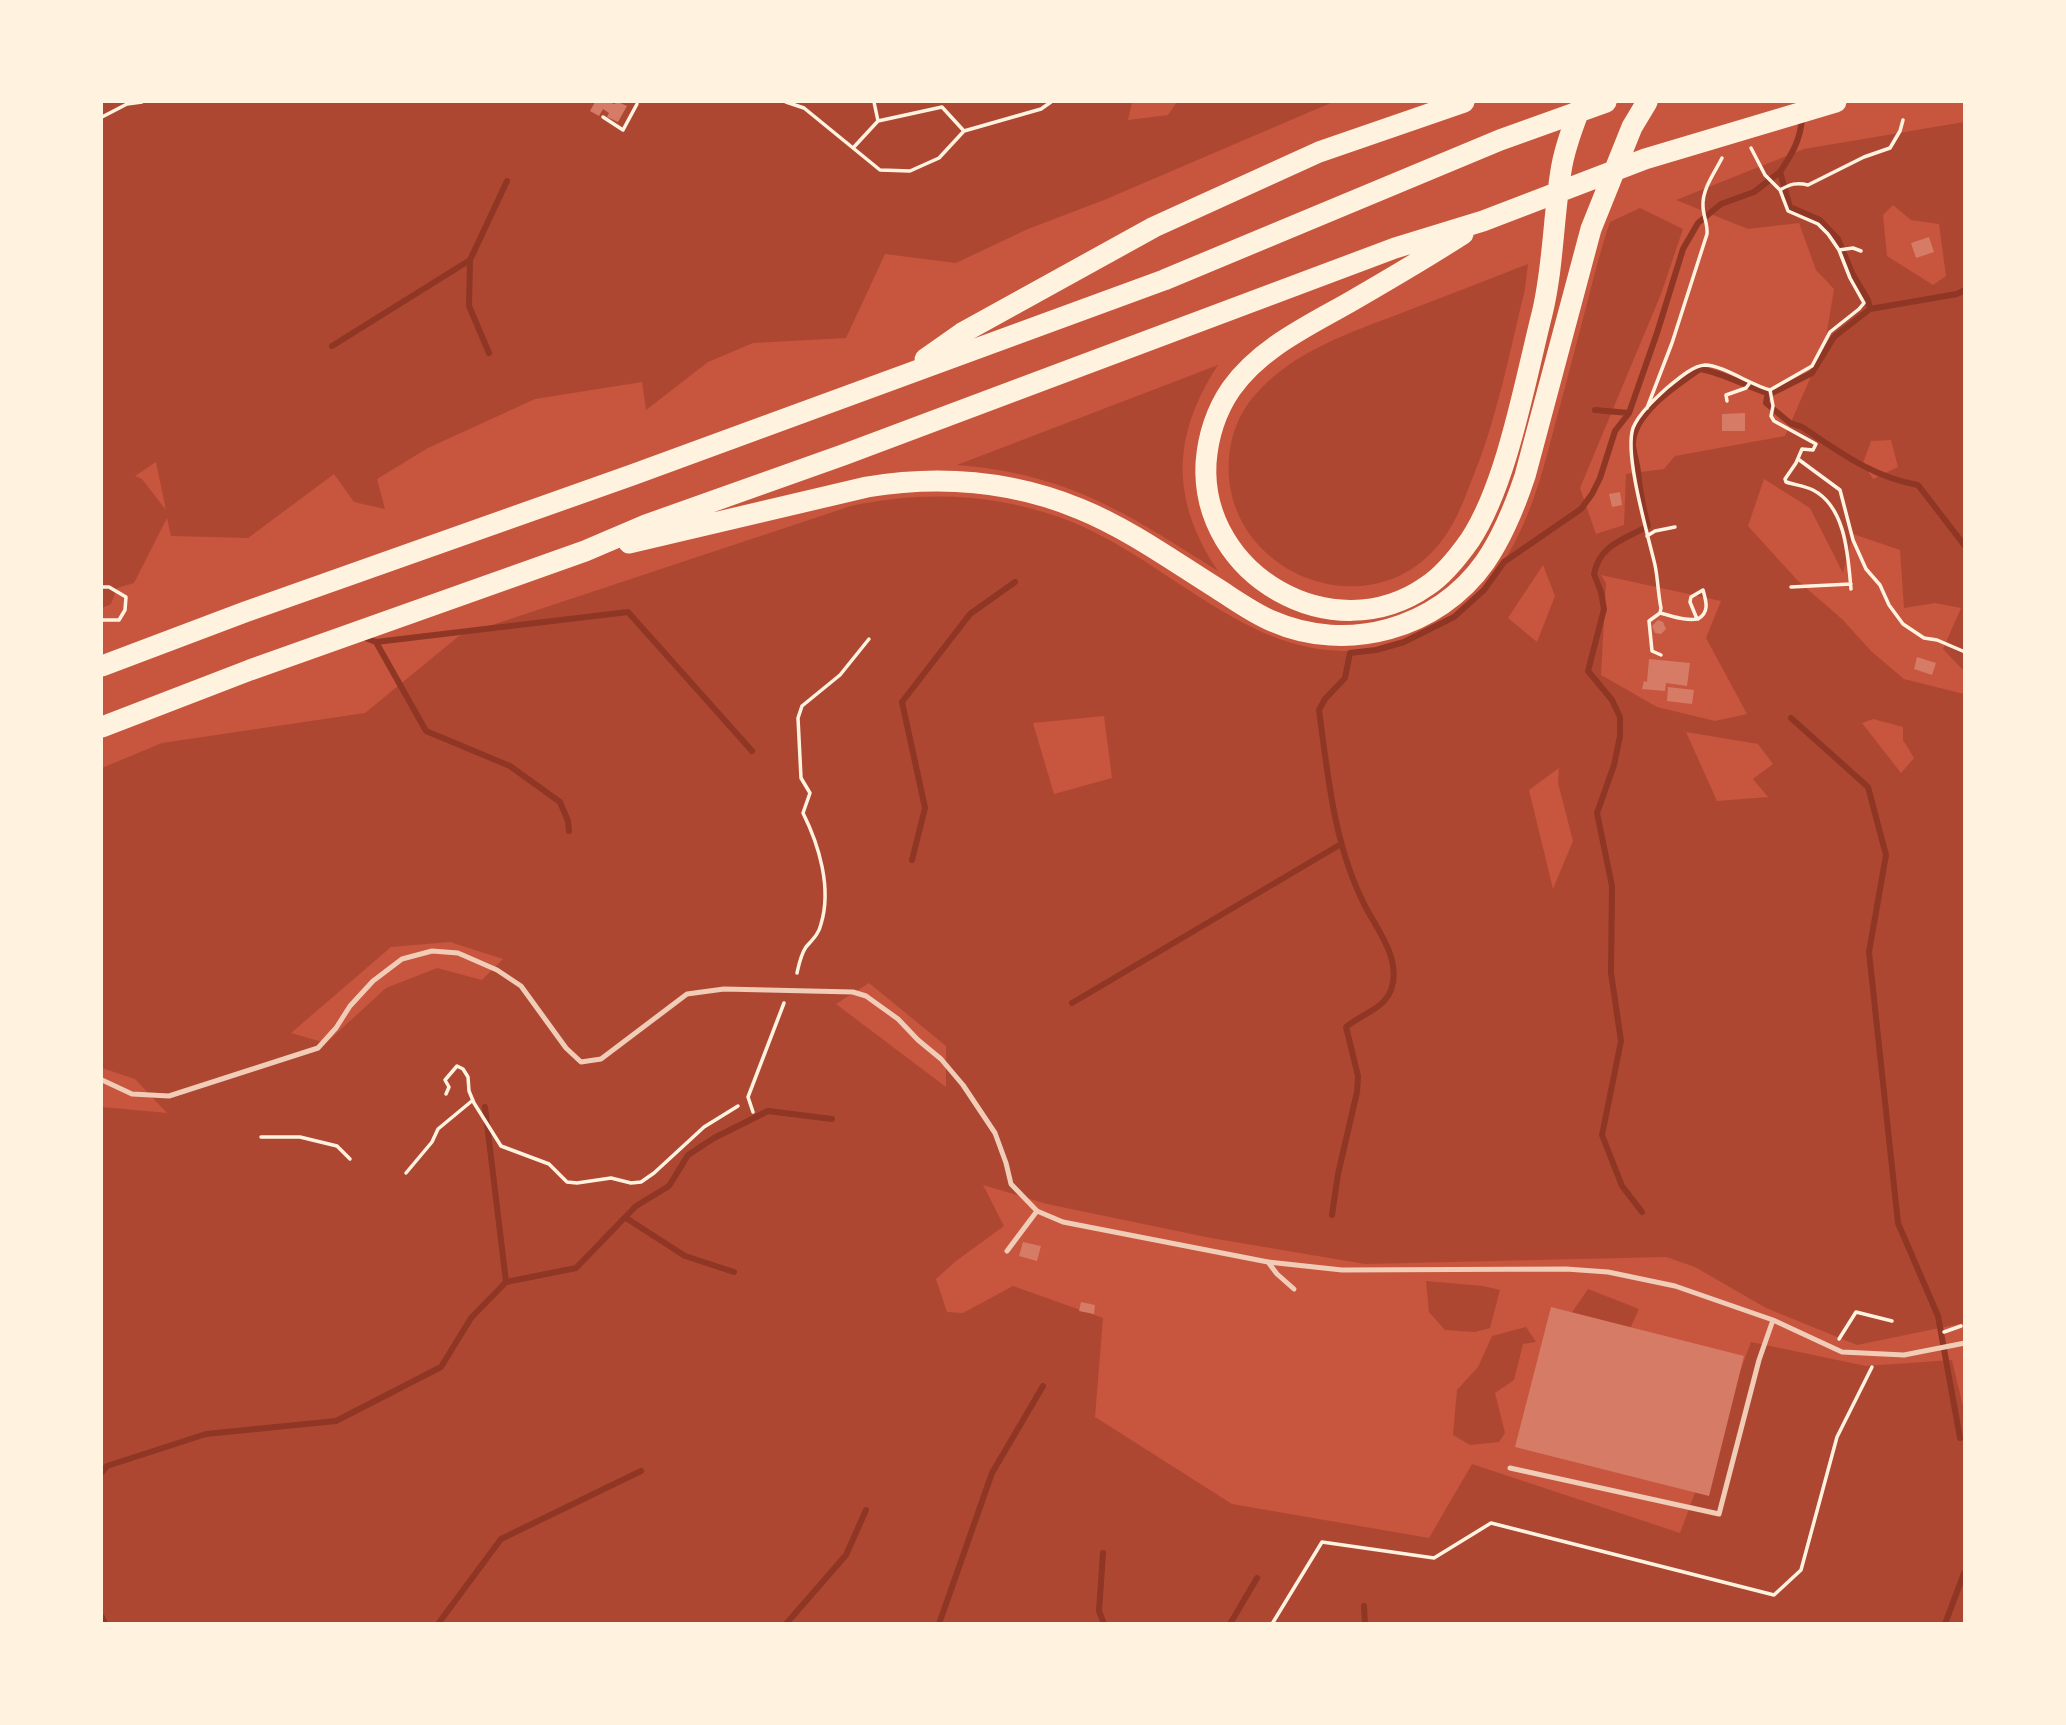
<!DOCTYPE html>
<style>
body{margin:0}
#map{position:relative;width:2066px;height:1725px;overflow:hidden;background:#c8553d;font-family:"Golos Text",sans-serif}
canvas{display:block}
.frame{position:absolute;inset:0;border:103px solid #fff3e0;pointer-events:none}
</style>
<div id="map">
<canvas width="2066" height="1725"></canvas>
<div class="frame"></div>
</div>
<script>
const ctx = document.querySelector('canvas').getContext('2d');
ctx.lineJoin = 'round';
function fill(path, color) { ctx.fillStyle = color; ctx.fill(path, 'evenodd'); }
function stroke(path, color, width, dash) { ctx.strokeStyle = color; ctx.lineWidth = width; ctx.lineCap = dash ? 'butt' : 'round'; ctx.setLineDash(dash || []); ctx.stroke(path); }
const green = new Path2D(`
 M 102,102 L 1132,102 L 1128,120 L 1168,115 L 1177,102 L 1333,102 L 1104,200 L 1028,229 L 956,263 L 885,254 L 846,338 L 753,343 L 708,362 L 646,410 L 642,382 L 535,399 L 428,448 L 377,479 L 385,509 L 354,502 L 334,474 L 248,538 L 171,536 L 167,518 L 134,583 L 117,588 L 111,604 L 102,608 ZM 156,462 L 166,510 L 142,479 L 135,476 Z
 M 1964,122 L 1964,671 L 1943,649 L 1961,608 L 1935,603 L 1904,608 L 1900,550 L 1853,534 L 1843,573 L 1810,508 L 1764,479 L 1748,526 L 1798,581 L 1842,619 L 1871,651 L 1904,679 L 1964,694 L 1964,1323 L 1857,1345 L 1766,1308 L 1695,1267 L 1666,1257 L 1365,1264 L 1211,1238 L 1047,1204 L 983,1185 L 1004,1226 L 956,1261 L 936,1279 L 947,1312 L 963,1313 L 1013,1286 L 1103,1318 L 1095,1417 L 1232,1504 L 1429,1538 L 1472,1464 L 1680,1533 L 1751,1342 L 1866,1366 L 1952,1360 L 1965,1415 L 1964,1623 L 102,1623 L 102,1107 L 167,1113 L 135,1079 L 102,1068 L 102,768 L 162,743 L 365,713 L 459,636 L 851,506 C 921,491 991,493 1059,517 C 1181,560 1270,694 1413,637 C 1452,622 1485,593 1506,558 C 1529,520 1541,479 1552,436 C 1563,395 1574,353 1585,311 C 1593,281 1600,251 1610,222 L 1640,208 L 1683,229 L 1661,294 L 1580,488 L 1596,534 L 1624,525 L 1626,474 L 1664,469 L 1675,456 L 1785,436 L 1825,344 L 1834,289 L 1816,270 L 1799,223 L 1748,229 L 1676,200 L 1804,149 ZM 1893,205 L 1911,220 L 1939,224 L 1946,276 L 1933,285 L 1887,256 L 1883,215 ZM 1891,440 L 1898,467 L 1873,479 L 1863,463 L 1871,441 ZM 1543,565 L 1555,596 L 1537,642 L 1508,618 ZM 1601,575 L 1721,601 L 1706,638 L 1747,714 L 1715,721 L 1657,707 L 1601,675 L 1606,583 ZM 1104,716 L 1112,778 L 1054,794 L 1033,723 ZM 1873,719 L 1903,727 L 1903,740 L 1914,758 L 1901,773 L 1862,723 ZM 1686,732 L 1758,744 L 1773,764 L 1753,779 L 1768,797 L 1717,801 ZM 1559,768 L 1558,783 L 1573,841 L 1553,889 L 1529,790 ZM 450,942 L 503,959 L 482,980 L 437,968 L 386,988 L 326,1043 L 291,1033 L 391,947 ZM 869,983 L 946,1046 L 946,1087 L 836,1004 Z
 M 1528,264 L 1525,289 C 1509,355 1496,424 1469,487 C 1462,506 1453,527 1440,543 C 1369,633 1220,572 1229,458 C 1231,434 1239,414 1254,396 C 1294,350 1350,333 1404,312 C 1446,296 1487,280 1528,264 Z
 M 1218,365 C 1171,437 1171,500 1218,571 C 1126,513 1069,474 957,465 Z
 M 1426,1281 L 1483,1286 L 1500,1290 L 1490,1328 L 1475,1332 L 1445,1330 L 1429,1312 Z
 M 1588,1289 L 1639,1309 L 1624,1342 L 1562,1327 Z
 M 1526,1327 L 1536,1342 L 1523,1344 L 1514,1380 L 1495,1393 L 1505,1433 L 1499,1442 L 1470,1445 L 1453,1435 L 1457,1390 L 1478,1367 L 1492,1336 Z`);
const stream = new Path2D(`
 M 470,260 L 469,306 L 489,353
 M 1870,309 L 1957,294 L 1965,290
 M 332,346 L 470,260 L 507,181
 M 1770,394 L 1767,397 L 1766,403 L 1790,423 L 1802,427 C 1840,452 1872,477 1918,485 L 1965,546
 M 1595,410 L 1629,413
 M 363,637 L 376,642 L 628,612 L 752,751
 M 376,642 L 426,731 L 510,766 L 560,802 L 568,821 L 569,831
 M 1791,718 L 1868,787 L 1886,855 L 1869,952 L 1898,1223 L 1938,1316 L 1960,1438
 M 912,860 L 925,808 L 902,702 L 970,614 L 1015,582
 M 1072,1003 L 1341,844
 M 485,1107 L 506,1282
 M 1642,1212 L 1622,1186 L 1602,1135 L 1621,1041 L 1611,973 L 1612,886 L 1597,813 L 1614,765 L 1620,736 L 1620,717 L 1612,700 L 1588,671 L 1604,609 L 1601,592 L 1594,574 C 1600,544 1624,540 1648,526 C 1643,508 1640,491 1638,472 C 1637,463 1634,454 1633,445 C 1632,414 1677,385 1700,369 C 1724,373 1747,387 1770,394 L 1812,373 L 1834,337 L 1870,309 L 1868,300 L 1852,273 L 1838,239 L 1820,220 L 1790,207 L 1780,172 C 1792,154 1801,139 1802,117
 M 1332,1215 L 1338,1174 L 1357,1092 L 1358,1076 L 1346,1027 C 1361,1014 1383,1010 1391,990 C 1402,960 1378,931 1365,906 C 1334,845 1328,777 1319,710 L 1325,699 L 1345,678 L 1350,653 L 1376,650 L 1404,642 L 1454,617 L 1484,590 L 1504,562 L 1581,509 L 1592,494 L 1600,478 L 1615,431 L 1629,413 L 1657,333 L 1683,249 L 1698,223 L 1721,204 L 1754,192 L 1780,172
 M 626,1218 L 685,1256 L 734,1272
 M 102,1472 L 107,1466 L 206,1434 L 336,1421 L 441,1367 L 471,1318 L 506,1282 L 576,1268 L 636,1206 L 669,1186 L 688,1155 L 714,1138 L 768,1111 L 832,1119
 M 1103,1553 L 1099,1611 L 1104,1624
 M 1364,1606 L 1365,1624
 M 102,1617 L 105,1624
 M 438,1624 L 501,1539 L 641,1471
 M 786,1624 L 846,1555 L 866,1510
 M 939,1624 L 992,1473 L 1043,1386
 M 1230,1624 L 1257,1578
 M 1945,1624 L 1964,1573`);
const building = new Path2D(`
 M 595,102 L 609,102 L 614,104 L 618,102 L 627,106 L 618,122 L 607,117 L 609,113 L 603,109 L 599,116 L 590,111 Z
 M 1929,237 L 1934,252 L 1916,258 L 1911,243 Z
 M 1745,413 L 1745,431 L 1722,431 L 1722,414 Z
 M 1620,492 L 1622,505 L 1612,507 L 1609,494 Z
 M 1658,620 L 1663,622 L 1666,629 L 1661,634 L 1655,633 L 1652,626 Z
 M 1917,657 L 1936,663 L 1932,675 L 1914,669 Z
 M 1649,659 L 1690,663 L 1687,686 L 1666,683 L 1665,691 L 1642,689 L 1644,681 L 1647,682 Z
 M 1668,687 L 1694,690 L 1692,704 L 1667,701 Z
 M 1023,1242 L 1041,1246 L 1037,1261 L 1019,1256 Z
 M 1081,1302 L 1095,1305 L 1094,1314 L 1079,1311 Z
 M 1551,1307 L 1744,1356 L 1709,1496 L 1515,1447 Z`);
const path = new Path2D(`
 M 786,102 L 804,108 L 880,170 L 910,171 L 939,158 L 964,131 L 1041,109 L 1051,102
 M 874,102 L 878,121
 M 102,117 L 127,104 L 142,102
 M 603,117 L 623,130 L 637,104
 M 853,148 L 878,121 L 942,107 L 964,131
 M 1751,148 L 1765,175 L 1780,190 C 1790,184 1797,182 1808,185 L 1864,157 L 1890,148 L 1900,131 L 1903,120
 M 1839,250 L 1853,248 L 1861,251
 M 1770,390 L 1773,406 L 1771,416 L 1774,421 L 1816,444 L 1813,450 L 1802,449 L 1796,463 L 1785,479 L 1786,482 C 1795,485 1805,486 1813,490 C 1846,507 1848,556 1851,589
 M 1727,401 L 1726,395 L 1746,388 L 1749,384
 M 1647,408 L 1672,343 L 1707,234 C 1708,224 1703,216 1703,206 C 1702,189 1715,172 1722,158
 M 1798,459 L 1840,490 L 1853,540 L 1866,569 L 1880,585 L 1889,605 L 1903,624 L 1924,638 L 1937,640 L 1965,652
 M 1647,536 L 1655,531 L 1675,527
 M 102,587 L 109,587 L 126,597 L 125,610 L 119,620 L 102,620
 M 1791,587 L 1851,584
 M 1660,613 C 1673,616 1684,621 1698,619 C 1710,612 1706,601 1703,590 L 1691,597 L 1690,602 L 1697,619
 M 1661,655 L 1652,651 L 1649,621 L 1660,613 L 1661,608 C 1658,594 1658,579 1655,565 C 1648,535 1624,455 1633,428 C 1639,413 1657,397 1668,387 C 1678,379 1692,366 1705,365 C 1722,365 1751,385 1770,390 L 1812,366 L 1830,332 L 1859,309 L 1864,303 L 1850,278 L 1839,250 L 1828,234 L 1818,224 L 1788,211 L 1780,190
 M 797,973 C 799,964 801,954 806,947 C 812,940 819,934 821,924 C 832,888 819,845 803,813 L 810,793 L 801,778 L 798,718 L 802,706 L 840,675 L 869,639
 M 446,1094 L 449,1087 L 445,1080 L 457,1066 L 463,1069 L 468,1077 L 469,1091 L 474,1103 L 501,1146 L 549,1164 L 567,1182 L 577,1183 L 611,1178 L 631,1183 L 641,1182 L 654,1173 L 704,1127 L 738,1106
 M 753,1112 L 748,1097 L 784,1003
 M 261,1137 L 300,1137 L 337,1146 L 350,1159
 M 406,1173 L 432,1142 L 438,1129 L 473,1100
 M 1944,1332 L 1961,1326
 M 1839,1339 L 1856,1312 L 1892,1321
 M 1272,1624 L 1322,1542 L 1434,1558 L 1491,1523 L 1774,1595 L 1801,1570 L 1837,1437 L 1872,1367`);
const service = new Path2D(`
 M 102,1080 L 132,1094 L 169,1096 L 318,1048 L 336,1028 L 350,1006 L 373,981 L 402,959 L 432,951 L 458,953 L 497,970 L 521,986 L 566,1048 L 581,1062 L 601,1059 L 687,994 L 724,989 L 853,992 L 866,996 L 898,1019 L 918,1040 L 941,1059 L 963,1085 L 995,1133 L 1006,1163 L 1011,1184 L 1037,1211 L 1063,1222 L 1268,1262 L 1342,1270 L 1566,1269 L 1608,1272 L 1675,1286 L 1773,1320 L 1842,1352 L 1904,1355 L 1965,1343
 M 1007,1251 L 1037,1211
 M 1268,1262 L 1277,1274 L 1294,1289
 M 1510,1468 L 1719,1514 L 1759,1360 L 1773,1320`);
const motorway = new Path2D(`
 M 1463,234 C 1426,258 1388,280 1350,302 C 1308,326 1260,348 1231,389 C 1216,411 1208,436 1206,463 C 1200,575 1333,652 1427,586 C 1444,575 1458,557 1470,540 C 1507,484 1525,381 1542,314 C 1554,265 1553,214 1562,165 C 1566,144 1574,123 1582,103
 M 925,359 L 962,333 L 1154,227 L 1319,152 L 1464,102
 M 629,543 L 867,487 C 940,475 1012,481 1080,509 C 1129,529 1173,561 1218,589 C 1235,600 1253,613 1272,621 C 1347,654 1438,629 1485,562 C 1503,536 1515,506 1525,476 L 1591,229 L 1632,127 L 1647,102
 M 102,666 L 245,612 L 632,475 L 1164,280 L 1500,140 L 1606,102
 M 102,727 L 250,670 L 585,551 L 646,525 L 843,455 L 1395,248 L 1483,221 L 1645,159 L 1836,102`);
fill(green, '#ae4732');
stroke(stream, '#8f3625', 6);
fill(building, '#d67c66');
stroke(path, '#fff3e0', 3.5);
stroke(service, '#f1ccb7', 5);
stroke(motorway, '#fff3e0', 21);
</script>
